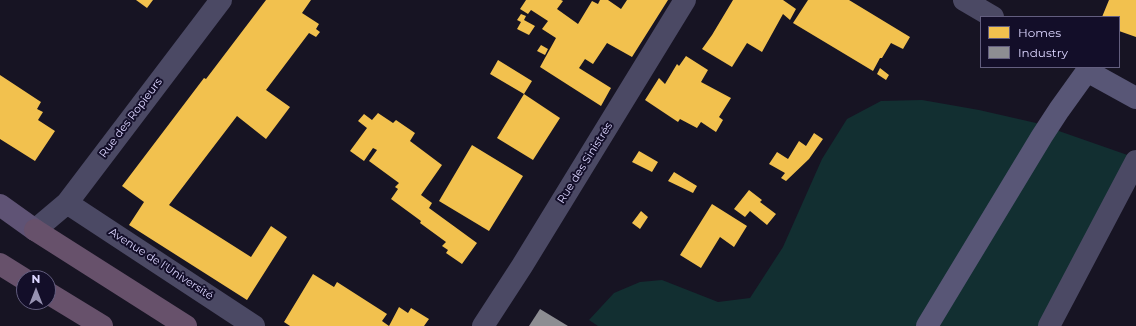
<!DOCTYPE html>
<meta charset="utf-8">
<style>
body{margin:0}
#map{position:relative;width:1136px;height:326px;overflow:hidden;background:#171423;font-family:Montserrat,sans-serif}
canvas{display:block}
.legend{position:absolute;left:980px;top:16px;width:140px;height:52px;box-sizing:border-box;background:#130e29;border:1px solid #635e7f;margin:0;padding:5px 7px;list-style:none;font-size:12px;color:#dcd6ff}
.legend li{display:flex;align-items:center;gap:8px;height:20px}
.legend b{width:20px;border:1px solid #635e7f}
.north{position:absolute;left:16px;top:270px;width:40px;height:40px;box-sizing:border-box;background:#130e29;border:1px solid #635e7f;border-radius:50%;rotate:0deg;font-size:11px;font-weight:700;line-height:16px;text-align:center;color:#dcd6ff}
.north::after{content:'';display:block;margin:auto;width:14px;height:18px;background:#9792b2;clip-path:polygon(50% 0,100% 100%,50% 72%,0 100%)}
</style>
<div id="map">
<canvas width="1136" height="326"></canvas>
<ul class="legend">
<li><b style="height:11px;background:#f2c14e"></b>Homes</li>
<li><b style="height:11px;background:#8d8d92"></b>Industry</li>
</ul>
<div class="north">N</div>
</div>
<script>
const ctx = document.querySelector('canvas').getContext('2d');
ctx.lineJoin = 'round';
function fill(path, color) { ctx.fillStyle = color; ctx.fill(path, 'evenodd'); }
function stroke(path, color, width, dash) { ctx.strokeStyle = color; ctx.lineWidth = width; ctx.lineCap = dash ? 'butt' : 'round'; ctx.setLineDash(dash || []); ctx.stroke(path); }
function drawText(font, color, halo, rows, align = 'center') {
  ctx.font = font + ' Montserrat,sans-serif'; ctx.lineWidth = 4; ctx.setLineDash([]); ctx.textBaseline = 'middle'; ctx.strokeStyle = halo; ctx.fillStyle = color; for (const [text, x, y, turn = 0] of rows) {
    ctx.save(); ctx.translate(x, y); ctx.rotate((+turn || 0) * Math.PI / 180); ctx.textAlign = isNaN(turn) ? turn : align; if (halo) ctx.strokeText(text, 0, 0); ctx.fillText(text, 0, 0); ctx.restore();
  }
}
const green = new Path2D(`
 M 922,100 L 979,110 L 1036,123 L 1136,158 L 1049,326 L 598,326 L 589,320 L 614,293 L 640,282 L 662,280 L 718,302 L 750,298 L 783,247 L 822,159 L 847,119 L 881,101 Z`);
const homes = new Path2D(`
 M 136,0 L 153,0 L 147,8 Z
 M 266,0 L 311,0 L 302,13 L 319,24 L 316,29 L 320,32 L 316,37 L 309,33 L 266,90 L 290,107 L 266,139 L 237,116 L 169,205 L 251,257 L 271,226 L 287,237 L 247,300 L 129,225 L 144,202 L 122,186 L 204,78 L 206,79 Z
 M 526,0 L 561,0 L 563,1 L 557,9 L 578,24 L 592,1 L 598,4 L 600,0 L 608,0 L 621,9 L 627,0 L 668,0 L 632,57 L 607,43 L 593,64 L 585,59 L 579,68 L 611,88 L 601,106 L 540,67 L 556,38 L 542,29 L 548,21 L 531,10 L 528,14 L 520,9 Z
 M 733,0 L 783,0 L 796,9 L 790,20 L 783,14 L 762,52 L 747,43 L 732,67 L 702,49 L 712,35 Z
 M 808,0 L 849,0 L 910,37 L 903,49 L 891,43 L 882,58 L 880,58 L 873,71 L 793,23 Z
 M 1109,0 L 1136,0 L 1136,37 L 1119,31 L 1119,17 L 1102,17 Z
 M 521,14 L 526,16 L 524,20 L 535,26 L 529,35 L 517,29 L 521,22 L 517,20 Z
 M 541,45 L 548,49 L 545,55 L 537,51 Z
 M 686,56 L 708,70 L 701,82 L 731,98 L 719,117 L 723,120 L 716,132 L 701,122 L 697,128 L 680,119 L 678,122 L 645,100 L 659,78 L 665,84 L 677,64 L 679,66 Z
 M 498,60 L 532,81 L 524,94 L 490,74 Z
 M 880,68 L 889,75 L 886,80 L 877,74 Z
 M 0,75 L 41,102 L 37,109 L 43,112 L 38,120 L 55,131 L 35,161 L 0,139 Z
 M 524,94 L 560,118 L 533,160 L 497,138 Z
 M 378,113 L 393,123 L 396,120 L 415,133 L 410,141 L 442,165 L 421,195 L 432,203 L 429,208 L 477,243 L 462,264 L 446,253 L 448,250 L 442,246 L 446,242 L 420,223 L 421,221 L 391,199 L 398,189 L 395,187 L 399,183 L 369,161 L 377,150 L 373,148 L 364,161 L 350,151 L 367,128 L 358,121 L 364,114 L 372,120 Z
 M 814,133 L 823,139 L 809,159 L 786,181 L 781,178 L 785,173 L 769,164 L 777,152 L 788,159 L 799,141 L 806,146 Z
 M 472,145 L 523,176 L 489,231 L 439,201 Z
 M 639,151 L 658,162 L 652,172 L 632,162 Z
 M 674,172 L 697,186 L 693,193 L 668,181 Z
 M 749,190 L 762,200 L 760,202 L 776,214 L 767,225 L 750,211 L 745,217 L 734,209 Z
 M 712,204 L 747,226 L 734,247 L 720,237 L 701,268 L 680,255 Z
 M 641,211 L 648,217 L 640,229 L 632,223 Z
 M 313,274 L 334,287 L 337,282 L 387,314 L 382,321 L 389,326 L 399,307 L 408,313 L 411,308 L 429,319 L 424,326 L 290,326 L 284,322 Z`);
const industry = new Path2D(`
 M 540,309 L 568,326 L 529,326 Z`);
const street = new Path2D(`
 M 964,0 L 993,17
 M 67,203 L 254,326
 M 35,230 L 67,203 L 221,0
 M 483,326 L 522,266 L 685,0
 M 1049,326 L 1136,161`);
const secondary = new Path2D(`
 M 927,326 L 1042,136 L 1059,110 L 1087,71 L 1136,98`);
const primary = new Path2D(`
 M 0,205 L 35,230`);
const highway = new Path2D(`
 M 35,230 L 186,326
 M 0,264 L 24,279
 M 48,293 L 102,326`);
const streetNames = [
 ["Rue des Ropieurs",131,118,-53],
 ["Rue des Sinistrés",585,163,-58],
 ["Avenue de l'Université",161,264,33]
];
fill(green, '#122f31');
fill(homes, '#f2c14e');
fill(industry, '#8d8d92');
stroke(street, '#4b4964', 22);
stroke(secondary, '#585676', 22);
stroke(primary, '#5f5375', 22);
stroke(highway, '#67516b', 22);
drawText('11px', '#dcd6ff', '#130e29', streetNames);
</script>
